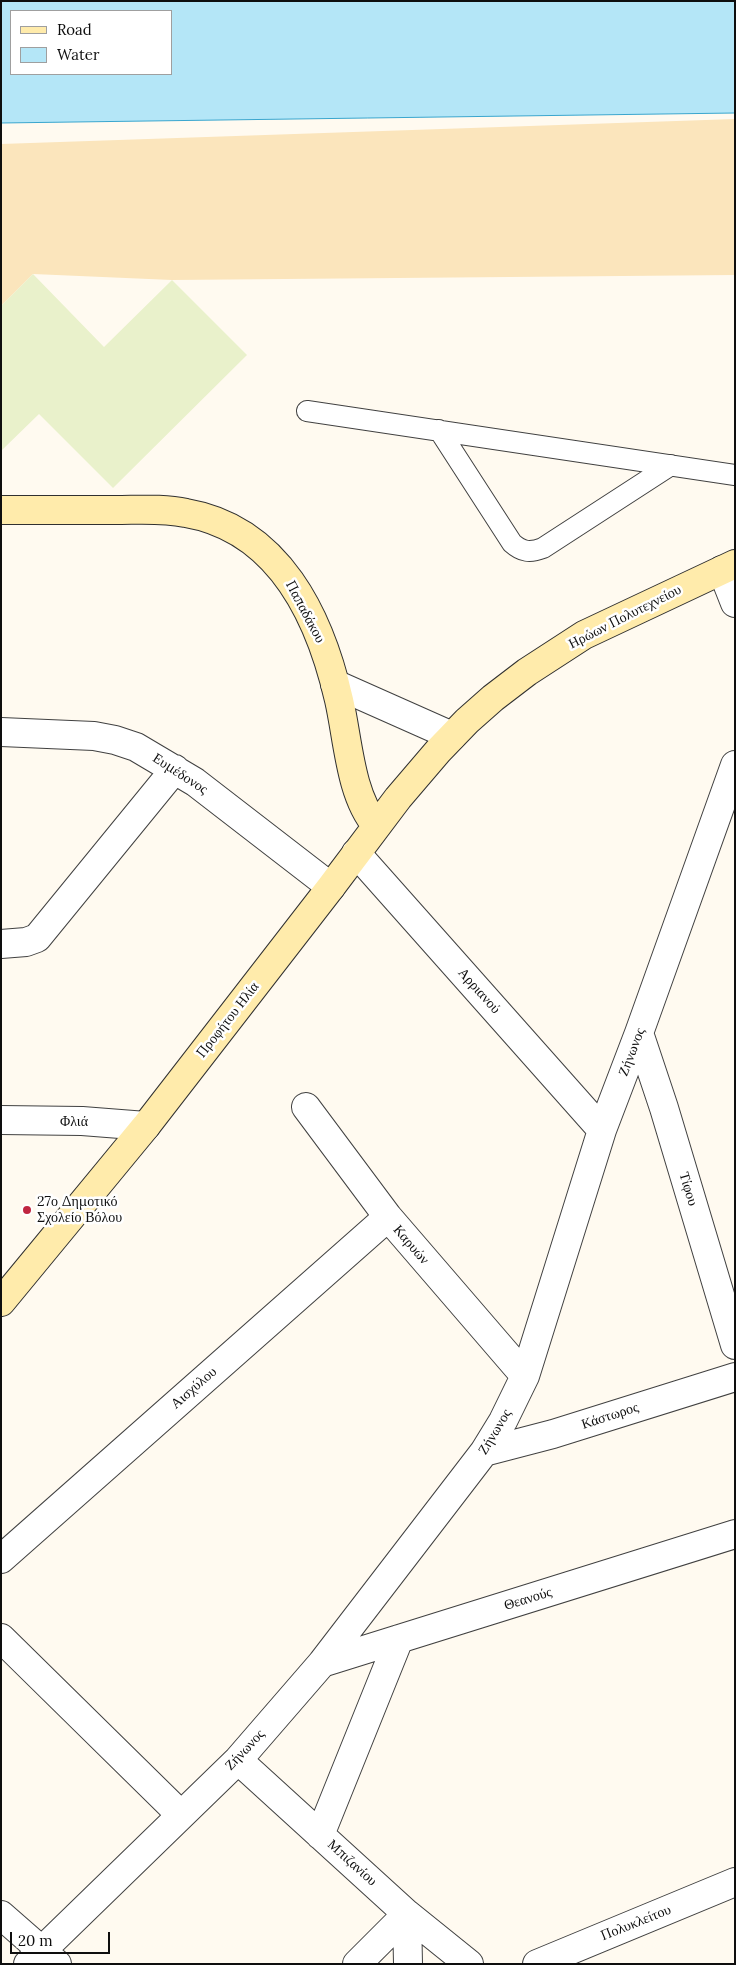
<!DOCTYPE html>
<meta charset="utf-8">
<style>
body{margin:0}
#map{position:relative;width:736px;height:1965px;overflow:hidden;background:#fffaf0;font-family:Lora,serif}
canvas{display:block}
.frame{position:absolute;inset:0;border:2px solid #0e0e0e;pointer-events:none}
.legend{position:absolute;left:10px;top:10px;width:162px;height:65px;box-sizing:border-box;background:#fff;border:1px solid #9f9f9f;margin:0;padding:6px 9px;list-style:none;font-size:15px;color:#0e0e0e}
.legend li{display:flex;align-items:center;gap:10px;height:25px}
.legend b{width:25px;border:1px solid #9f9f9f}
.scale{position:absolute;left:10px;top:1932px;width:100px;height:22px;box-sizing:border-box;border:2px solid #0e0e0e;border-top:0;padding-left:6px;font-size:15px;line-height:18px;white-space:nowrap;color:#0e0e0e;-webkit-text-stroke:4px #fff;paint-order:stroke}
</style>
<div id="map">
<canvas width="736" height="1965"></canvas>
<div class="frame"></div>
<ul class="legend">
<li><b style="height:6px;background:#ffebab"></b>Road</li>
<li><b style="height:14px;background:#b4e6f7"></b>Water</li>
</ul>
<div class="scale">20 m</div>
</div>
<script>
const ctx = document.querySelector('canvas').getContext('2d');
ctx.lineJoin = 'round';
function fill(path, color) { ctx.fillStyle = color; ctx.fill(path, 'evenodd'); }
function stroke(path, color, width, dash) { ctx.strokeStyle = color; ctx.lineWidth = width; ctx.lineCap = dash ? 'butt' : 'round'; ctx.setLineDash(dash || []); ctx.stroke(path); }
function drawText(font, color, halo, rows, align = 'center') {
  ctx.font = font + ' Lora,serif'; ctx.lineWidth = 5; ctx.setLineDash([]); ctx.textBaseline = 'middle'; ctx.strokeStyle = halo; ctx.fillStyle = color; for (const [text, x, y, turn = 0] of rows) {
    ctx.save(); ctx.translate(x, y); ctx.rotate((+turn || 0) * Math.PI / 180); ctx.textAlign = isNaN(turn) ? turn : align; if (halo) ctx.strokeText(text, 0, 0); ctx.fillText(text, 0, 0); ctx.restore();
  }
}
const sand = new Path2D(`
 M 735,119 L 735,275 L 172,280 L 33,274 L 1,306 L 1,144 Z`);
const pitch = new Path2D(`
 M 33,274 L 104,347 L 172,280 L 247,355 L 113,488 L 39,414 L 1,451 L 1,306 Z`);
const water = new Path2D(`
 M 1,1 L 735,1 L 735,113 L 1,123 ZM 11,11 L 171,11 L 171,74 L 11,74 Z`);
const lane = new Path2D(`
 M 307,411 L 735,475
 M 439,430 L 512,543 C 522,552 530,553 543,548 L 671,465`);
const street = new Path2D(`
 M 722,570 L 735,603
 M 335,684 L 452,736
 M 1,732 L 94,736 L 115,740 L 136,747 L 195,782 L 331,887
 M 356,853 L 602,1130
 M 1,944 L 26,942 L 37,938 L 175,769
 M 639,1033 L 664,1108 L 735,1345
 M 306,1107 L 388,1217 L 525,1376
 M 1,1120 L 82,1121 L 146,1126
 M 484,1452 L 553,1434 L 735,1377
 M 1,1559 L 388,1217
 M 1,1638 L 181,1815
 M 322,1663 L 735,1534
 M 238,1760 L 407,1914 L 469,1964
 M 320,1835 L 399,1639
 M 407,1914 L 408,1964
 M 1,1915 L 57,1964
 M 28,1964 L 238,1760 L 322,1663 L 484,1452 L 503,1421 L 525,1376 L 602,1130 L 639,1033 L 735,765
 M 357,1964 L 407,1914
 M 537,1964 L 735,1882`);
const secondary = new Path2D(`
 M 1,510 C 39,510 77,510 115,510 C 139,510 163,508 186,513 C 279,529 320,617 339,700 C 348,739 350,795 376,825
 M 1,1302 L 146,1126 L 331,887 L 398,798 L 439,750 L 467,721 L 493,698 L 527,672 L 584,635 L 735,564`);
const markers = [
 [27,1210,5,"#c02540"]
];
const streetNames = [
 ["Παπαδάκου",305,612,62],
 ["Ηρώων Πολυτεχνείου",625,617,-27],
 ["Ευμέδονος",180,774,33],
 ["Αρριανού",479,991,48],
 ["Προφήτου Ηλία",228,1020,-52],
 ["Ζήνωνος",632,1052,-69],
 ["Φλιά",74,1122],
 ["Τίφου",688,1189,73],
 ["Καρυών",411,1245,49],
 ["Αισχύλου",194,1388,-41],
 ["Κάστωρος",610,1416,-18],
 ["Ζήνωνος",495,1432,-59],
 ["Θεανούς",528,1599,-17],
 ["Ζήνωνος",245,1750,-47],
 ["Μπιζανίου",352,1863,42],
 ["Πολυκλείτου",636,1923,-22]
];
const poiNames = [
 ["27ο Δημοτικό",37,1202],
 ["Σχολείο Βόλου",37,1218]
];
fill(sand, '#fbe5bc');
fill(pitch, '#e9f1cb');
fill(water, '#b4e6f7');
stroke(water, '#3aa6ce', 1);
stroke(lane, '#414141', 22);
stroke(street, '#414141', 30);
stroke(secondary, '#303030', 30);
stroke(lane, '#fff', 20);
stroke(street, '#fff', 28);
stroke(secondary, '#ffebab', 28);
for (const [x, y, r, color] of markers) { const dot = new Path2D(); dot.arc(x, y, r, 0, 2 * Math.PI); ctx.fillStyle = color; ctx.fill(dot); stroke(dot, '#fff', 2); }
drawText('14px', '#0e0e0e', '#fff', streetNames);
drawText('14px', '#0e0e0e', '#fff', poiNames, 'left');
</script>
